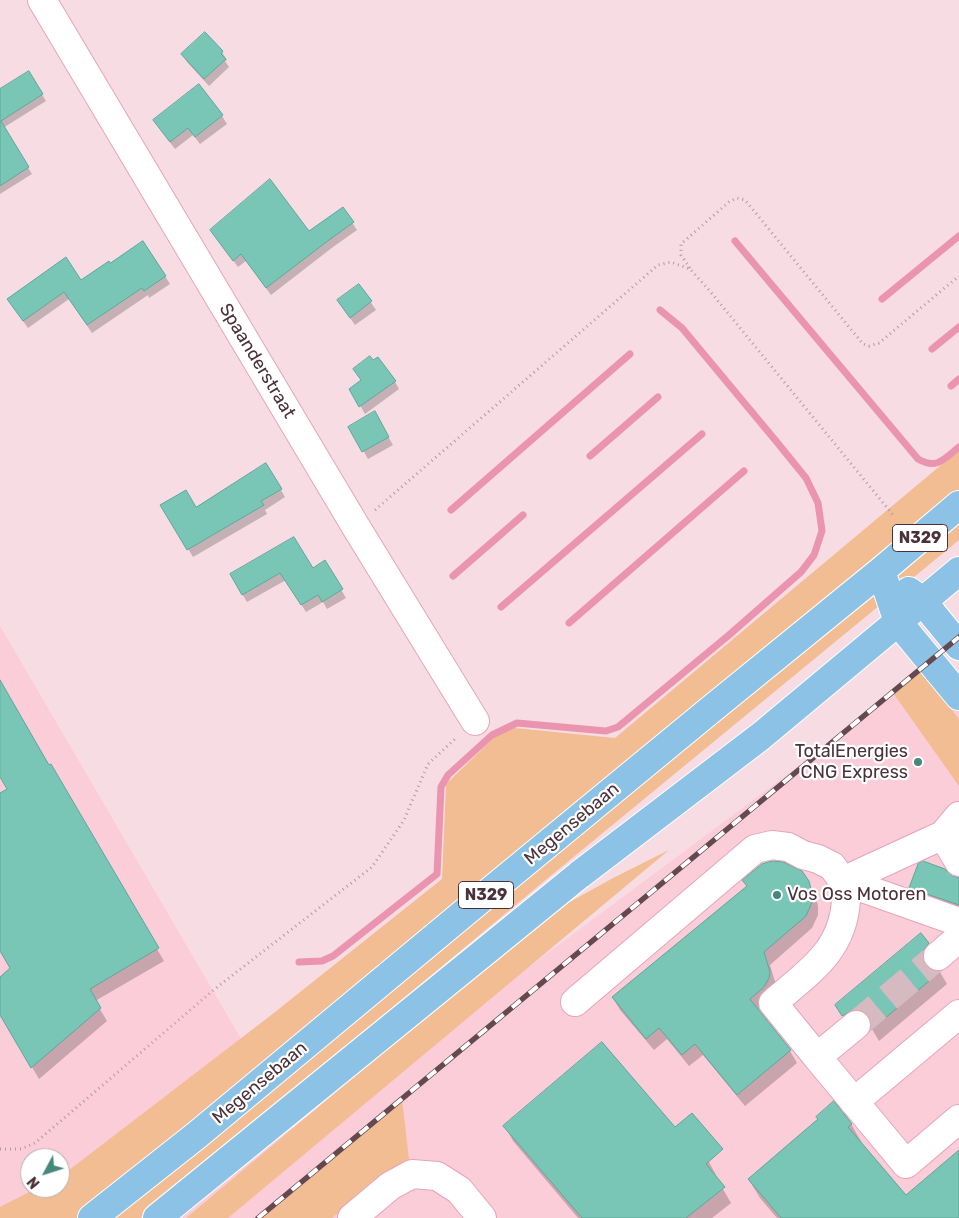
<!DOCTYPE html>
<style>
body{margin:0}
#map{position:relative;width:959px;height:1218px;overflow:hidden;background:#f7dce3;font-family:Rubik,sans-serif}
canvas{display:block}
.north{position:absolute;left:20px;top:1148px;width:50px;height:50px;box-sizing:border-box;background:#fff;border:1px solid #b7adb0;border-radius:50%;rotate:230deg;font-size:14px;font-weight:700;line-height:20px;text-align:center;color:#4b3139}
.north::after{content:'';display:block;margin:auto;width:18px;height:22px;background:#45887c;clip-path:polygon(50% 0,100% 100%,50% 72%,0 100%)}
</style>
<div id="map">
<canvas width="959" height="1218"></canvas>
<div class="north">N</div>
</div>
<script>
const ctx = document.querySelector('canvas').getContext('2d');
ctx.lineJoin = 'round';
function fill(path, color) { ctx.fillStyle = color; ctx.fill(path, 'evenodd'); }
function stroke(path, color, width, dash) { ctx.strokeStyle = color; ctx.lineWidth = width; ctx.lineCap = dash ? 'butt' : 'round'; ctx.setLineDash(dash || []); ctx.stroke(path); }
function drawText(font, color, halo, rows, align = 'center') {
  ctx.font = font + ' Rubik,sans-serif'; ctx.lineWidth = 4.5; ctx.setLineDash([]); ctx.textBaseline = 'middle'; ctx.strokeStyle = halo; ctx.fillStyle = color; for (const [text, x, y, turn = 0] of rows) {
    ctx.save(); ctx.translate(x, y); ctx.rotate((+turn || 0) * Math.PI / 180); ctx.textAlign = isNaN(turn) ? turn : align; if (halo) ctx.strokeText(text, 0, 0); ctx.fillText(text, 0, 0); ctx.restore();
  }
}
const built = new Path2D(`
 M 0,626 L 299,1138 L 928,670 L 959,706 L 959,1218 L 0,1218 ZM 30,1158 L 60,1158 L 60,1188 L 30,1188 Z`);
const green = new Path2D(`
 M 959,450 L 959,540 L 548,878 L 140,1218 L 0,1218 L 0,1207 L 37,1188 L 60,1188 L 60,1177 L 270,1016 L 442,879 L 446,784 L 505,727 L 615,738 Z
 M 918,668 L 959,719 L 959,786 L 891,690 Z
 M 669,850 L 228,1218 L 186,1218 L 504,951 L 559,908 L 613,878 Z
 M 402,1099 L 410,1168 L 349,1204 L 332,1218 L 259,1218 Z`);
const shadow = new Path2D(`
 M 222,52 L 227,60 L 225,61 L 229,67 L 209,86 L 187,62 L 182,54 Z
 M 28,72 L 46,101 L 3,128 L 32,174 L 0,194 L 0,90 Z
 M 198,86 L 222,116 L 227,124 L 200,144 L 193,135 L 175,149 L 159,128 L 154,120 Z
 M 343,209 L 357,230 L 333,247 L 271,295 L 246,261 L 238,267 L 216,237 L 309,233 Z
 M 165,276 L 170,284 L 149,298 L 148,295 L 92,333 L 69,299 L 28,328 L 13,307 L 81,282 Z
 M 359,285 L 376,310 L 355,325 L 338,301 Z
 M 362,381 L 395,382 L 399,389 L 365,414 L 351,389 Z
 M 374,413 L 393,445 L 368,459 L 350,427 Z
 M 266,465 L 285,497 L 265,510 L 267,514 L 193,557 L 162,505 L 196,508 Z
 M 325,562 L 346,598 L 327,609 L 323,602 L 306,612 L 286,580 L 247,602 L 231,575 L 312,570 Z
 M 0,683 L 49,766 L 50,766 L 164,961 L 95,1001 L 107,1021 L 39,1079 L 0,1012 L 0,978 L 11,968 L 0,949 L 0,795 L 9,790 L 0,774 Z
 M 950,876 L 959,879 L 959,908 L 913,891 L 911,888 Z
 M 744,881 L 808,882 L 815,895 L 818,906 L 818,915 L 812,928 L 770,965 L 776,985 L 771,999 L 758,1010 L 790,1051 L 797,1063 L 745,1106 L 703,1055 L 689,1066 L 667,1039 L 654,1050 L 620,1010 L 613,998 L 747,887 Z
 M 928,944 L 935,956 L 929,964 L 929,970 L 932,972 L 940,972 L 947,984 L 879,1041 L 872,1029 L 872,1024 L 870,1022 L 860,1021 L 850,1028 L 837,1005 Z
 M 851,1124 L 862,1143 L 861,1144 L 906,1197 L 959,1152 L 959,1218 L 777,1218 L 760,1198 L 749,1180 Z
 M 505,1126 L 675,1129 L 694,1134 L 717,1177 L 716,1177 L 731,1203 L 712,1218 L 578,1218 L 513,1141 Z`);
const stream = new Path2D(`
 M 735,241 L 918,459 C 937,470 944,459 959,447
 M 882,299 L 959,236
 M 932,349 L 959,327
 M 951,386 L 959,379
 M 590,456 L 658,397
 M 451,510 L 630,354
 M 453,576 L 523,515
 M 501,607 L 702,434
 M 569,623 L 744,471
 M 299,962 L 322,961 L 333,956 L 437,874 L 441,787 L 448,775 L 492,735 L 517,723 L 606,731 L 618,727 L 729,635 L 801,572 L 814,555 L 822,531 L 818,503 L 806,478 L 776,441 L 682,328 L 660,310`);
const building = new Path2D(`
 M 205,32 L 223,51 L 221,54 L 226,59 L 204,79 L 181,54 Z
 M 29,71 L 43,94 L 1,121 L 29,167 L 0,186 L 0,89 Z
 M 199,84 L 223,115 L 195,137 L 188,128 L 170,142 L 153,120 Z
 M 270,179 L 309,231 L 343,207 L 354,222 L 329,240 L 266,288 L 241,254 L 233,261 L 210,230 Z
 M 143,241 L 166,276 L 144,291 L 142,288 L 87,325 L 64,292 L 23,321 L 7,299 L 66,257 L 81,280 L 109,261 L 110,263 Z
 M 359,284 L 372,301 L 350,318 L 337,300 Z
 M 370,356 L 373,360 L 378,357 L 396,381 L 359,407 L 349,389 L 361,380 L 353,369 Z
 M 375,411 L 389,437 L 362,452 L 348,427 Z
 M 266,463 L 282,489 L 261,501 L 264,505 L 187,550 L 160,505 L 186,490 L 196,507 Z
 M 294,537 L 313,568 L 325,560 L 343,589 L 322,602 L 318,595 L 301,605 L 280,573 L 242,595 L 230,574 Z
 M 0,680 L 49,765 L 51,764 L 159,948 L 90,989 L 101,1008 L 31,1068 L 0,1015 L 0,977 L 10,968 L 0,951 L 0,793 L 7,789 L 0,777 Z
 M 773,861 L 783,862 L 802,871 L 809,881 L 812,893 L 812,902 L 806,916 L 764,952 L 770,972 L 769,978 L 764,987 L 750,999 L 791,1050 L 737,1095 L 695,1044 L 682,1055 L 659,1028 L 646,1039 L 612,997 L 747,886 L 742,880 L 762,864 Z
 M 923,861 L 945,869 L 951,875 L 959,878 L 959,905 L 909,888 L 918,864 Z
 M 921,933 L 929,943 L 923,951 L 923,958 L 926,966 L 932,971 L 941,971 L 871,1030 L 871,1022 L 868,1016 L 862,1011 L 853,1010 L 842,1016 L 835,1005 Z
 M 602,1042 L 675,1127 L 692,1113 L 723,1149 L 706,1164 L 725,1187 L 686,1218 L 582,1218 L 503,1126 Z
 M 834,1101 L 852,1124 L 848,1127 L 906,1195 L 959,1150 L 959,1218 L 781,1218 L 748,1179 L 818,1119 L 816,1117 Z`);
const minorTunnel = new Path2D(`
 M 856,1025 L 938,956`);
const path = new Path2D(`
 M 690,268 L 681,255 L 681,244 L 729,202 L 737,198 L 745,200 L 863,344 L 869,346 L 879,343 L 959,276
 M 375,510 L 658,265 L 671,262 L 690,269 L 709,290 L 893,515
 M 0,1149 L 21,1149 L 35,1143 L 216,988 L 372,867 L 404,820 L 428,764 L 456,738`);
const minor = new Path2D(`
 M 42,0 L 356,527 L 475,721
 M 959,816 L 943,835 L 959,862
 M 938,956 L 959,938
 M 575,1002 L 755,849 L 772,845 L 788,847 L 803,855 L 818,859 L 832,866 L 843,881 L 959,922
 M 856,1025 L 817,1057 L 906,1164 L 959,1119
 M 817,1057 L 773,1003 C 808,972 843,952 846,900 C 846,894 844,887 843,881 L 943,835
 M 854,1102 L 959,1014
 M 352,1218 L 390,1186 L 412,1174 L 437,1176 L 459,1190 L 482,1218`);
const major = new Path2D(`
 M 881,571 L 898,622 L 959,696
 M 909,591 L 923,602 L 959,646
 M 92,1218 L 197,1135 L 494,888 L 709,711 L 881,571 L 959,505
 M 157,1218 L 579,875 L 761,736 L 959,571`);
const rail = new Path2D(`
 M 258,1218 L 959,637`);
const markers = [
 [918,762,5,"#45887c"],
 [777,895,5,"#45887c"]
];
const shields = [
 [920,538,55],
 [486,895,55]
];
const shieldNames = [
 ["N329",920,538],
 ["N329",486,895]
];
const streetNames = [
 ["Spaanderstraat",257,361,59],
 ["Megensebaan",572,824,-40],
 ["Megensebaan",260,1083,-40]
];
const poiNames = [
 ["TotalEnergies",908,752],
 ["CNG Express",908,773],
 ["Vos Oss Motoren",787,895,"left"]
];
fill(built, '#facdd9');
fill(green, '#f2bd92');
fill(shadow, '#0003');
stroke(stream, '#ea94af', 7);
fill(building, '#79c5b6');
stroke(building, '#5ca899', 1);
stroke(minorTunnel, '#d5bac1', 28, [28, 14]);
stroke(minor, '#e5a5b8', 30);
stroke(major, '#fff', 30);
stroke(path, '#b499a1', 3, [1, 4]);
stroke(minor, '#fff', 28);
stroke(major, '#8bc2e5', 28);
stroke(rail, '#644951', 5.5);
stroke(rail, '#fff', 4, [11]);
for (const [x, y, r, color] of markers) { const dot = new Path2D(); dot.arc(x, y, r, 0, 2 * Math.PI); ctx.fillStyle = color; ctx.fill(dot); stroke(dot, '#fff', 2); }
for (const [x, y, w] of shields) { const box = new Path2D(); box.roundRect(x - w / 2, y - 13.5, w, 27, 4); ctx.fillStyle = '#fff'; ctx.fill(box); stroke(box, '#4b3139', 1); }
drawText('bold 16px', '#4b3139', null, shieldNames);
drawText('18px', '#4b3139', '#fff', streetNames);
drawText('18px', '#4b3139', '#fff', poiNames, 'right');
</script>
